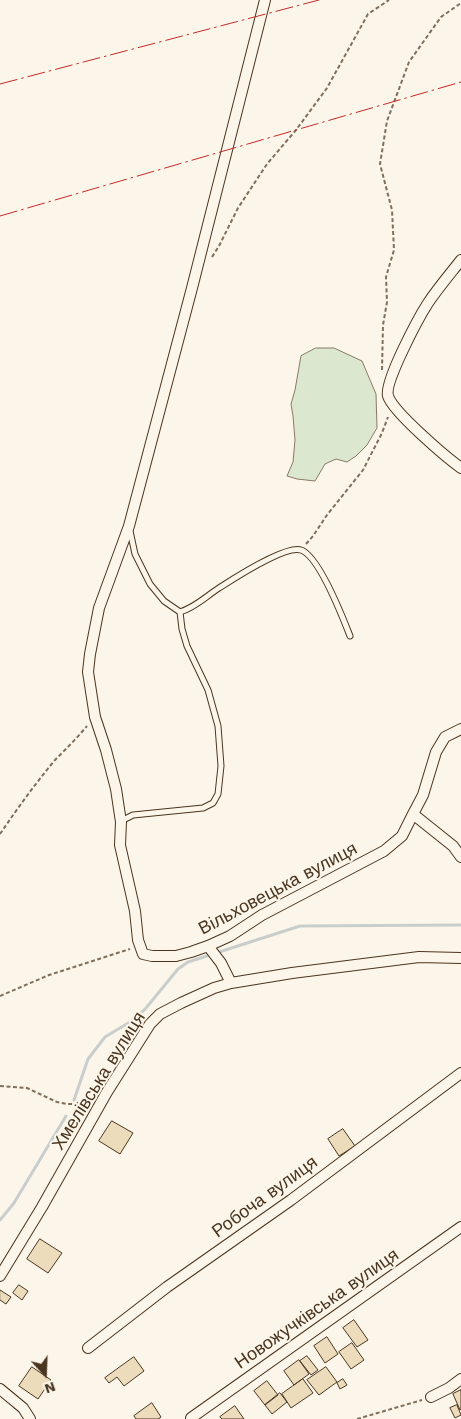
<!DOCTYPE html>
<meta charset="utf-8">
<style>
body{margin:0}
#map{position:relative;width:461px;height:1419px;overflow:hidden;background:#fbf6e9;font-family:"Work Sans",sans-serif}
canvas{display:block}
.north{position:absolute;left:20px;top:1349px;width:50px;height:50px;-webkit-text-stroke:4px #fbf6e9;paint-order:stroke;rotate:160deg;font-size:14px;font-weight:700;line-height:20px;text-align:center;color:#4a3520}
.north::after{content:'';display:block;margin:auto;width:18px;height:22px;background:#4a3520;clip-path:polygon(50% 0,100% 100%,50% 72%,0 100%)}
</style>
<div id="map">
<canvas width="461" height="1419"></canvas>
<div class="north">N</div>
</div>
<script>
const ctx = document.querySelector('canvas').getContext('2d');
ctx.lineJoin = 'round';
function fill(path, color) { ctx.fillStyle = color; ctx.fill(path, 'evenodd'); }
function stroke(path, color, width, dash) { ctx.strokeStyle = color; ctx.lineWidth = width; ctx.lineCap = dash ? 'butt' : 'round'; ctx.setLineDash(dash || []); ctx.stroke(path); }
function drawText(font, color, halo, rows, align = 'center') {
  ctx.font = font + ' "Work Sans",sans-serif'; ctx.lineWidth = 4; ctx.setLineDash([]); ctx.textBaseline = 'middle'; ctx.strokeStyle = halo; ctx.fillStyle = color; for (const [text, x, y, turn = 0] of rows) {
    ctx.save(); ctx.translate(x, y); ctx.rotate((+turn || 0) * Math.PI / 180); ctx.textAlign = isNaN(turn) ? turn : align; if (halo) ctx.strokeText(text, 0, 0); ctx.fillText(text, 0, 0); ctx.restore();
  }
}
const green = new Path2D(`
 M 316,348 L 334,348 L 362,361 L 376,394 L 377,428 L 367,445 L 356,456 L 347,462 L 336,459 L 325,464 L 315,481 L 297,479 L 287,476 L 293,462 L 295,440 L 293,416 L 291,404 L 295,390 L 301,356 Z`);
const stream = new Path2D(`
 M 74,1100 L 88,1059 L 105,1037 L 135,1019 L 146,1008 L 178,969 L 188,962 L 300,926 L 461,925
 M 0,1220 L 14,1203 L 66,1116`);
const building = new Path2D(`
 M 112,1121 L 133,1133 L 120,1154 L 99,1141 Z
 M 343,1129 L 355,1146 L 339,1156 L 328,1139 Z
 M 40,1239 L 62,1253 L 48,1273 L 27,1259 Z
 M 19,1285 L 28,1291 L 22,1300 L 13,1293 Z
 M 0,1290 L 11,1297 L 6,1304 L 0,1300 Z
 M 354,1320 L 368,1340 L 357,1347 L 343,1328 Z
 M 327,1337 L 338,1354 L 325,1363 L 314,1346 Z
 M 352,1343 L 364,1360 L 351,1369 L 339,1352 Z
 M 307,1356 L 318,1370 L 311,1375 L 300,1361 Z
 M 134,1357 L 144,1371 L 124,1386 L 117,1377 L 109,1383 L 105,1378 Z
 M 299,1360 L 309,1374 L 294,1385 L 284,1371 Z
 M 32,1367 L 51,1380 L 38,1399 L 19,1386 Z
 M 326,1367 L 337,1382 L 319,1395 L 307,1380 Z
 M 303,1379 L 313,1393 L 291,1408 L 282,1394 Z
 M 343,1379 L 347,1385 L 340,1389 L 337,1383 Z
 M 267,1381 L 278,1395 L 265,1405 L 254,1391 Z
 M 461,1390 L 461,1409 L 460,1410 L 453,1394 Z
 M 280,1393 L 287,1402 L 272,1414 L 265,1405 Z
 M 152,1403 L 161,1417 L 158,1419 L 136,1419 L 134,1416 Z
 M 457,1405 L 461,1415 L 455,1418 L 450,1408 Z
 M 235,1406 L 244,1419 L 222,1419 L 220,1417 Z`);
const path = new Path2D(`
 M 212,257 L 219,246 L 238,208 L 267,164 L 296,130 L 327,88 L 368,14 L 389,0
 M 382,370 L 383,325 L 387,302 L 386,277 L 394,250 L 392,210 L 380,164 L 387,121 L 409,62 L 441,17 L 461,3
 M 306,544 L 313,536 L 327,515 L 363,470 L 382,433 L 388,417
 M 0,834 C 17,809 35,784 55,760 C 66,749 77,738 87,726
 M 0,996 L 49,975 L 130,949
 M 0,1086 L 27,1088 L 57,1102 L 67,1104 L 76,1104 L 92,1095
 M 357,1419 L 422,1400`);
const service = new Path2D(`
 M 130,531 L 135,554 L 150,584 L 164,601 L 180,612 C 196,607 205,597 219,588 C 233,579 285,545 301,550 C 319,556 343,618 350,636
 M 121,821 L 133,815 L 203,808 L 213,803 L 218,794 L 221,766 L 218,726 L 208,690 L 187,646 L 182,629 L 180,612`);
const minor = new Path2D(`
 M 265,0 L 192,288 L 129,526 L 99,608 L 90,654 L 88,672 L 95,717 L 106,750 L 116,789 L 121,822 L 120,845 L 135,911 L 138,940 L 143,954 L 152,956 L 176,956 L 191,952 L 208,946 L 230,936 L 262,915 L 384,851 L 402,836 L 413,814 L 423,795 L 436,752 L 445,737 L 461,729
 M 461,260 C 450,274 438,288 428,303 C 419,317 384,382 388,396 C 393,412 446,457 461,468
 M 413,814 L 453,846 L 461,857
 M 208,946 L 221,963 L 231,983
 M 0,1276 L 42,1207 L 107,1092 L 150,1024 L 160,1014 L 181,1003 L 214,988 L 231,983 L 292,973 L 419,957 L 461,958
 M 88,1348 L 167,1287 L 291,1200 L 461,1073
 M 0,1389 L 23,1408 L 30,1419
 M 431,1397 L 449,1388 L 461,1379
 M 191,1418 L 461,1227`);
const power = new Path2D(`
 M 0,84 L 319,0
 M 0,216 L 461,82`);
const streetNames = [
 ["Вільховецька вулиця",278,889,-28],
 ["Хмелівська вулиця",99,1081,-58],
 ["Робоча вулиця",265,1197,-36],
 ["Новожучківська вулиця",317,1309,-35]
];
fill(green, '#dce7d0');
stroke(green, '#887966', 1);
stroke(stream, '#c9cecd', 3);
fill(building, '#ecdcbc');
stroke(building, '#4a3520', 1);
stroke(service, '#4a3520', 7);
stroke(minor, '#4a3520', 12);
stroke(path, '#7f6f5c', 2, [4, 2.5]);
stroke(service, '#fbf6e9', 5);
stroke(minor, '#fbf6e9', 10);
stroke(power, '#c62828', 1, [18, 4, 2.5, 4]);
drawText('18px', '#4a3520', '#fbf6e9', streetNames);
</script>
